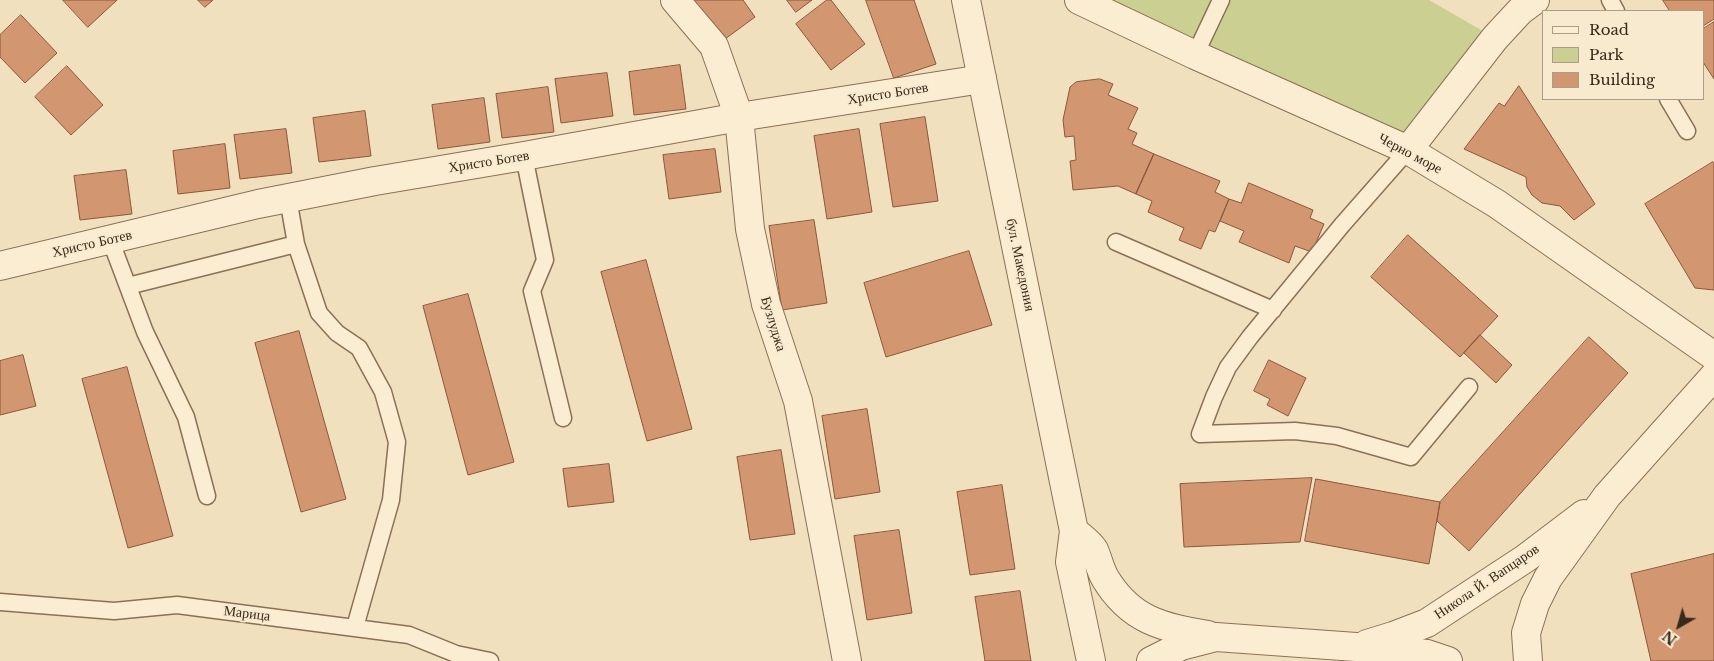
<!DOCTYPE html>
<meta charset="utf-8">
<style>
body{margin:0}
#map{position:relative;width:1714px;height:661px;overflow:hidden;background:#f1e0be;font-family:"Libre Baskerville",serif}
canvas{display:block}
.legend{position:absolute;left:1542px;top:10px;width:162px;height:90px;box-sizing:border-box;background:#f8eace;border:1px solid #ac9d86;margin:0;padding:6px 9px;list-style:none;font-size:15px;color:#39291b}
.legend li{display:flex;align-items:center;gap:10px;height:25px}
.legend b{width:25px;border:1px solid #ac9d86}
.north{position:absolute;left:1654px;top:601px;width:50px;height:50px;-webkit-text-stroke:4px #f8eace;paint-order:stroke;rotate:218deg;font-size:14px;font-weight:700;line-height:20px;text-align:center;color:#39291b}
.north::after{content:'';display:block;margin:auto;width:18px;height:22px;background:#39291b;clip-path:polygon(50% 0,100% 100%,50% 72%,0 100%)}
</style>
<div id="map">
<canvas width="1714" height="661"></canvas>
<ul class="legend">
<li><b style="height:6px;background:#fbedd2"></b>Road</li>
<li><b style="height:14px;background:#cbd092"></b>Park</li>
<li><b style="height:14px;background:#d29671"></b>Building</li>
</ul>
<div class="north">N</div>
</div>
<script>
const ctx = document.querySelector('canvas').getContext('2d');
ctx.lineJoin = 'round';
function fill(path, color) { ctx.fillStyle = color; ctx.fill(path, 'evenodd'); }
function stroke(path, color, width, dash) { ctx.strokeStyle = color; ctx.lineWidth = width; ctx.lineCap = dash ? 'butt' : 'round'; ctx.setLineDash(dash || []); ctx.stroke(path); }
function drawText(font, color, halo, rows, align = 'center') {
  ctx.font = font + ' "Libre Baskerville",serif'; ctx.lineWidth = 4; ctx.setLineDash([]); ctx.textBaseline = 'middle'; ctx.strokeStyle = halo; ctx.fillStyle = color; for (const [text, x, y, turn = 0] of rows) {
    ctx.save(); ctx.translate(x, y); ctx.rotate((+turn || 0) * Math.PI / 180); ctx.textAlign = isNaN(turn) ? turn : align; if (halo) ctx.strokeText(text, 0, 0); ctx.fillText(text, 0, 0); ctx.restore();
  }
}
const green = new Path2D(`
 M 1079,0 L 1429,0 L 1495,38 L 1408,150 Z`);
const building = new Path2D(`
 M 63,0 L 117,0 L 88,27 Z
 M 198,0 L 213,0 L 205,7 Z
 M 689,0 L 743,0 L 755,17 L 721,42 Z
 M 787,0 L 812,0 L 796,12 Z
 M 827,0 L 831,0 L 865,44 L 831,70 L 796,24 Z
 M 866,0 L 914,0 L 936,64 L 894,78 Z
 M 1663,0 L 1714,0 L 1714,19 L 1703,26 L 1703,11 L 1670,11 Z
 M 21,15 L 57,53 L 25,83 L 0,57 L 0,35 Z
 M 1714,22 L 1714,79 L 1703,62 L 1703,29 Z
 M 680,65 L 686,109 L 634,115 L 629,72 Z
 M 67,66 L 103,105 L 71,135 L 35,97 Z
 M 607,73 L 613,116 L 561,123 L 555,79 Z
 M 1100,79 L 1113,84 L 1108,95 L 1138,108 L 1128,129 L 1137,133 L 1132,144 L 1154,154 L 1136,194 L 1118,186 L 1073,190 L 1070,161 L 1076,160 L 1074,136 L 1065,137 L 1063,120 L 1070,87 L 1076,82 Z
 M 1519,86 L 1595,204 L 1574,220 L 1560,206 L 1542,203 L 1532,195 L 1527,187 L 1526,177 L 1464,149 L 1499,103 L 1504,106 Z
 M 548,87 L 554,132 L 502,138 L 496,94 Z
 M 484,98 L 490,142 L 438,149 L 432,105 Z
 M 365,111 L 371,156 L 319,162 L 313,118 Z
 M 925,117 L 938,201 L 893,207 L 880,124 Z
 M 286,129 L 292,173 L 240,179 L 234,135 Z
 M 859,129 L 872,212 L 827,219 L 814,136 Z
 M 225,144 L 230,188 L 178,194 L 173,151 Z
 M 715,149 L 721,192 L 669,199 L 663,155 Z
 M 1154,154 L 1220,181 L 1215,192 L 1229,199 L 1215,232 L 1209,230 L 1201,249 L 1179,240 L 1184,228 L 1148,212 L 1152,201 L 1136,194 Z
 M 1713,162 L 1714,164 L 1714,290 L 1695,288 L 1645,204 Z
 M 126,170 L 132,214 L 80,220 L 74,176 Z
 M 1249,183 L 1313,210 L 1310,218 L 1324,224 L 1312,252 L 1295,246 L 1289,263 L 1239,242 L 1244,231 L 1220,221 L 1229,199 L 1241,203 Z
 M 814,220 L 827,303 L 782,310 L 769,226 Z
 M 1408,235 L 1498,316 L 1460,357 L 1371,277 Z
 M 969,251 L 992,325 L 886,357 L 864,283 Z
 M 646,260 L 692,429 L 647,441 L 601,272 Z
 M 468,294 L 514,462 L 468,475 L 423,306 Z
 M 299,331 L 346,499 L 301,512 L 255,343 Z
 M 1480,335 L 1512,365 L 1496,383 L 1464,353 Z
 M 1589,337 L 1628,373 L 1469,551 L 1437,521 L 1440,502 Z
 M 23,355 L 36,406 L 0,415 L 0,361 Z
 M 1269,360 L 1306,378 L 1288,416 L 1267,405 L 1270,399 L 1254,391 Z
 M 127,367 L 173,536 L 128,548 L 82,379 Z
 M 867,409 L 880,492 L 835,499 L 822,416 Z
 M 781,450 L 795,534 L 750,540 L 737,457 Z
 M 609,464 L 614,502 L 568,507 L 563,469 Z
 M 1312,478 L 1300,542 L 1184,547 L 1180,484 Z
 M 1316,479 L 1440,502 L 1429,564 L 1305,541 Z
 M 1002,485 L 1015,569 L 970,575 L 957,492 Z
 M 899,530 L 912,613 L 867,620 L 854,536 Z
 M 1714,554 L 1714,661 L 1651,661 L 1631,574 Z
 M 1020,591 L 1031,661 L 985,661 L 975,597 Z`);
const service = new Path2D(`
 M 1610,0 L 1616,11
 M 1195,55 L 1221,0
 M 1668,99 L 1687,131
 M 1408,150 L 1342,225 L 1250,337 L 1228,367 L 1214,397 L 1200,434 L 1295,431 L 1337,436 L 1411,457 L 1469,387
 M 524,156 L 545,260 L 532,291 L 563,418
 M 110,239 L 145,332 L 186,417 L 207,496
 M 1116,242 L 1273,310
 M 296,244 L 319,313 L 337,333 L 359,348 L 383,392 L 397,442 L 391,500 L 355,627
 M 128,286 L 296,244 L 288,198
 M 0,602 L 114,611 L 177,605 L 409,635 L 456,654 L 490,661`);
const minor = new Path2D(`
 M 675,0 L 714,46 L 739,117 L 750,229 L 766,304 L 798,401 L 847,661
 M 1079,0 L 1195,55 L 1408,150 L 1497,204 L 1714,356
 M 1408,150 L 1495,38 L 1520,11 L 1535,0
 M 0,266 L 258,204 L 375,181 L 524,156 L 739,117 L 982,79`);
const tertiary = new Path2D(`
 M 966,0 L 1074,531 L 1070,562 L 1091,661
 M 1074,531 C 1080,536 1090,543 1094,550 C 1098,559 1100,569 1105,578 C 1131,621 1162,627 1208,635
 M 1367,644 L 1393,636 L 1427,623 L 1526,558 L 1584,514
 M 1151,661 L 1181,646 L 1216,637 L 1356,647 L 1427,654 L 1448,661
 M 1528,661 L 1526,633 L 1535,604 L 1548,578 L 1607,496 L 1714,376`);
const streetNames = [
 ["Христо Ботев",888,94,-9],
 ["Черно море",1410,154,28],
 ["Христо Ботев",489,162,-9],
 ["Христо Ботев",92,244,-13],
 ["бул. Македония",1020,265,78],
 ["Бузлуджа",773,324,73],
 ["Никола Й. Вапцаров",1487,582,-34],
 ["Марица",247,614,7]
];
fill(green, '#cbd092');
fill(building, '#d29671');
stroke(building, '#8c573a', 1);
stroke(service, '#8b7056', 19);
stroke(minor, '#8b7056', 30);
stroke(tertiary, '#8b7056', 30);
stroke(service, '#fbedd2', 16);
stroke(minor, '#fbedd2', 28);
stroke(tertiary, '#fbedd2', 28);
drawText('14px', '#39291b', '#f8eace', streetNames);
</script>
